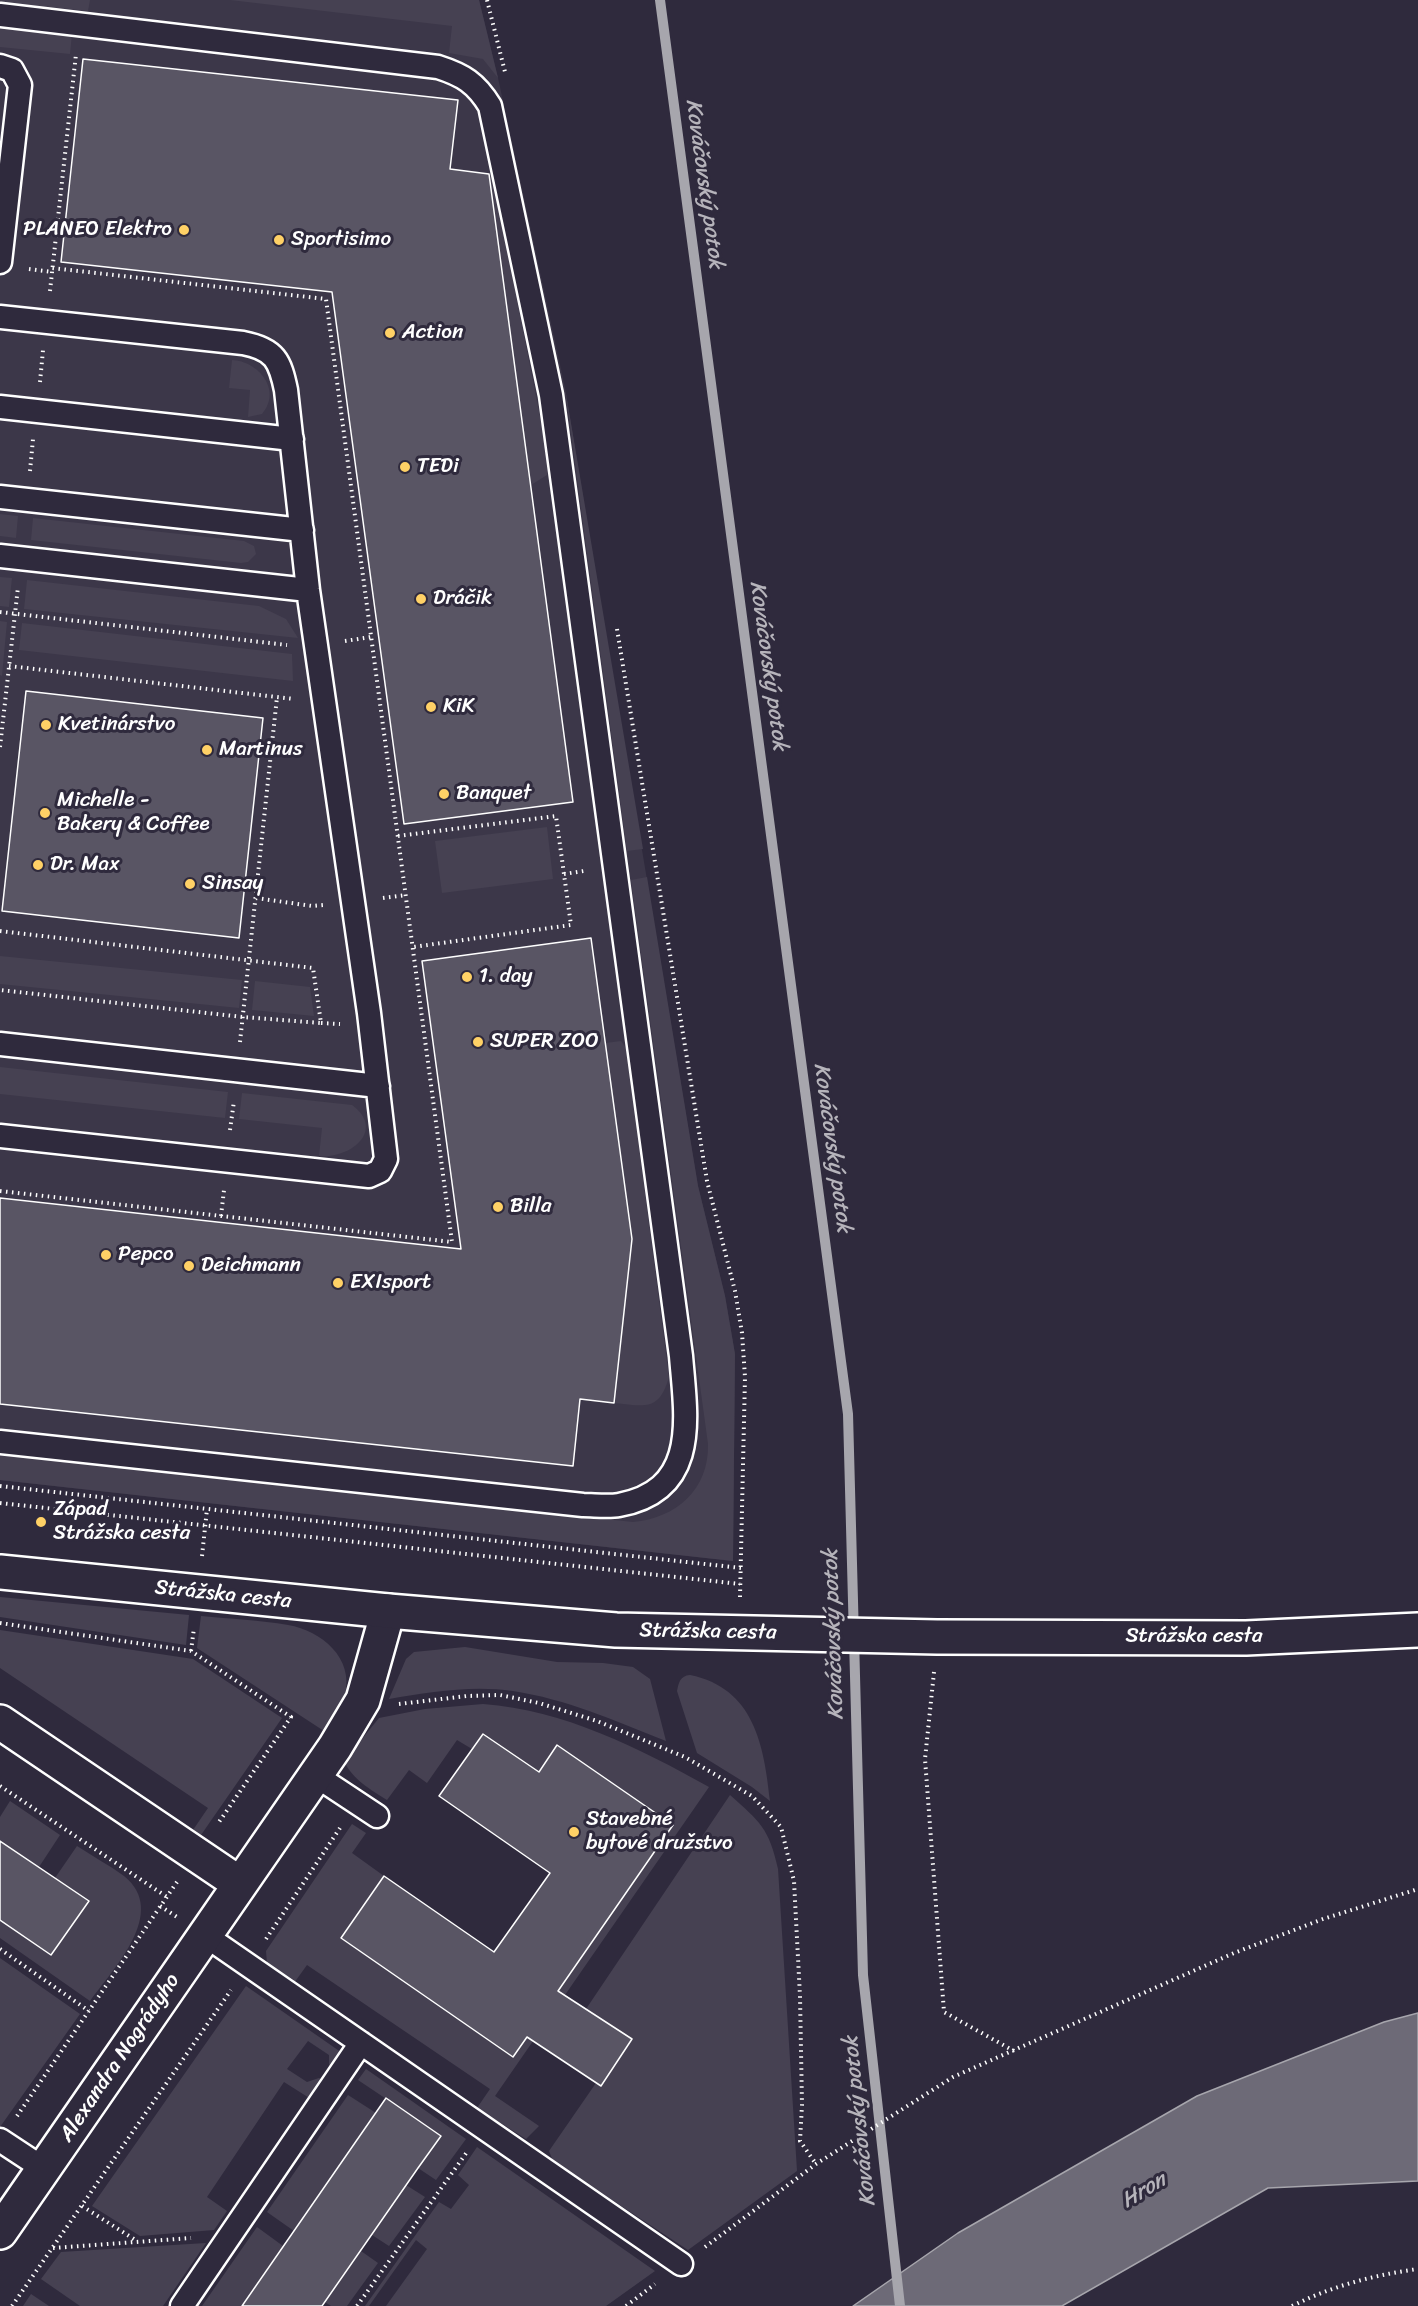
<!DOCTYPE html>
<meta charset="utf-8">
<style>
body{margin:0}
canvas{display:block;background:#2f2a3d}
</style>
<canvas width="1418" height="2306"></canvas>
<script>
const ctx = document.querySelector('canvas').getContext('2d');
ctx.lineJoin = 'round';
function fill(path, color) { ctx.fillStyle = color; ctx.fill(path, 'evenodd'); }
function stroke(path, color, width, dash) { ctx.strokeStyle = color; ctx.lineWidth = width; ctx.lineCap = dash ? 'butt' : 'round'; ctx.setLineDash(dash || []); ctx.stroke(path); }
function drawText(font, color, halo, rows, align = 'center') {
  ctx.font = font + ' Sriracha,sans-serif'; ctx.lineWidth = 6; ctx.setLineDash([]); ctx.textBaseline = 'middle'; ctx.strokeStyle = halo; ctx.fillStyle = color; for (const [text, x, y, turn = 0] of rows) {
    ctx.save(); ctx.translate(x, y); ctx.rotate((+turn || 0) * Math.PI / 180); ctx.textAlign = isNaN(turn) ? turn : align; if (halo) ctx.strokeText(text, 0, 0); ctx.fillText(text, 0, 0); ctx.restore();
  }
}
const built = new Path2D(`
 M 0,0 L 479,0 L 498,78 L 565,388 L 698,1186 L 725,1296 L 735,1354 L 733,1561 L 0,1480 Z`);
const green = new Path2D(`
 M 0,0 L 90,0 L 88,11 L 0,2 Z
 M 230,0 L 479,0 L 498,78 L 483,59 L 449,53 L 452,26 Z
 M 0,27 L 72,34 L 70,54 L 0,47 Z
 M 489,174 L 492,174 L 549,462 L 547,475 L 531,485 Z
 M 232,360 C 258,361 283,390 262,414 L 248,417 L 250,390 L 229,388 Z
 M 565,388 L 643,849 L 627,851 Z
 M 0,514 L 18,516 L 16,538 L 0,536 Z
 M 33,518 L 244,541 L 254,546 L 256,554 L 248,562 L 241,563 L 31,540 Z
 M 0,577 L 12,578 L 9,607 L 0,606 Z
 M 27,580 L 259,606 L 286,619 L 298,638 L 24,609 Z
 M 0,621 L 7,622 L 2,676 L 0,675 Z
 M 22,623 L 292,654 L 293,681 L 19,650 Z
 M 547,827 L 553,879 L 442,893 L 435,841 Z
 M 647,877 L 698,1186 L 725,1296 L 735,1354 L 733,1561 L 0,1480 L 0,1454 L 633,1522 C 676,1518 709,1490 708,1444 L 631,880 Z
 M 0,956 L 242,980 L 239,1008 L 0,984 Z
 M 255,981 L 310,987 L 314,1016 L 252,1010 Z
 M 621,1041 L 626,1048 L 669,1377 C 659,1412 645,1406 614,1403 L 632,1239 L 605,1043 Z
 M 0,1067 L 228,1092 L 225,1118 L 0,1094 Z
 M 242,1093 L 352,1105 C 386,1130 351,1159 319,1156 L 322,1128 L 239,1119 Z
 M 0,1597 L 189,1615 L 186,1645 L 0,1617 Z
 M 201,1616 C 230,1619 260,1620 288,1625 C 322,1631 354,1658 345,1695 C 341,1709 332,1720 324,1731 L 197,1648 Z
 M 0,1630 L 193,1659 L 282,1718 L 201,1835 L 193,1830 L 208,1808 L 0,1668 Z
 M 465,1647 L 557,1662 L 603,1663 L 633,1667 L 650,1679 L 666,1741 C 616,1721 566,1699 513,1691 C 472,1685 429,1692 389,1699 L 406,1659 L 414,1652 Z
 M 690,1675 C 754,1688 764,1745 770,1801 L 752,1787 L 697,1753 L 677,1691 C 679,1682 680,1676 690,1675 Z
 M 483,1704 C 564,1710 639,1748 709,1787 L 495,2096 L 539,2126 L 526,2139 L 477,2108 L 490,2089 L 307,1965 L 294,1983 L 294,1980 L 267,1963 L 266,1951 L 352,1824 L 366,1833 L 352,1853 L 384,1876 L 342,1938 L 513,2056 L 673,1825 L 557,1745 L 539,1772 L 483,1734 L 472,1749 L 457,1740 L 427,1783 L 409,1770 L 387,1800 C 370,1789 353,1780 344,1761 L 379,1718 L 425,1709 Z
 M 730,1795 C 760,1822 769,1828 778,1869 L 797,2171 L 688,2250 L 553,2161 L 549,2151 L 596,2083 L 602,2086 L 632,2039 L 586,2009 Z
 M 10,1801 L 60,1835 L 39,1867 L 0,1841 L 0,1817 Z
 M 77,1846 C 92,1856 109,1865 124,1876 C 169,1912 113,1969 90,2001 L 0,1938 L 0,1920 L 51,1955 L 88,1901 L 55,1878 Z
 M 0,1958 L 80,2014 L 0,2127 Z
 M 246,1986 L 345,2055 L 335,2069 L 329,2065 L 329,2055 L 308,2041 L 287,2069 L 307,2082 L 319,2078 L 326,2082 L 314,2101 L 284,2082 L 207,2197 L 227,2211 L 214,2230 L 140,2236 L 92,2206 Z
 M 366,2069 L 466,2139 L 436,2180 L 418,2168 L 440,2135 L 358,2080 Z
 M 348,2095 L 376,2113 L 294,2231 L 267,2212 Z
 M 477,2147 L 655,2271 L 606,2306 L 386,2306 L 427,2249 L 416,2240 L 369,2306 L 365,2306 L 439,2202 L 451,2209 L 469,2185 L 458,2175 Z
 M 406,2185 L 425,2197 L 389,2246 L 372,2235 Z
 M 257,2227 L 283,2246 L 242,2306 L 202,2306 Z
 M 206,2243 L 163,2306 L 80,2306 L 41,2279 L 61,2252 Z
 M 361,2251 L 378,2263 L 347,2306 L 331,2306 L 325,2302 Z
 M 31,2294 L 49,2306 L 23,2306 Z`);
const water = new Path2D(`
 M 1418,2013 L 1418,2181 L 1268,2188 L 1062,2306 L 853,2306 L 958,2233 L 1197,2096 L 1384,2022 Z`);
const stream = new Path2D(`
 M 660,0 L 848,1414 L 863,1975 L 900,2306`);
const building = new Path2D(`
 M 83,59 L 458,100 L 450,169 L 489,174 L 573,802 L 404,824 L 332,292 L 61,262 Z
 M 26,691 L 263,718 L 239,938 L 2,911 Z
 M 591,938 L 632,1239 L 614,1403 L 580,1399 L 573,1466 L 0,1404 L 0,1198 L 461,1249 L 422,961 Z
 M 483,1734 L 539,1772 L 557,1745 L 673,1825 L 558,1991 L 632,2039 L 601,2086 L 527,2037 L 513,2057 L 341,1938 L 384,1876 L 494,1952 L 550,1873 L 439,1796 Z
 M 0,1841 L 89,1901 L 51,1955 L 0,1920 Z
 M 386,2098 L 441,2136 L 418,2168 L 322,2306 L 242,2306 Z`);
const path = new Path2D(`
 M 487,0 L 505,72
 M 29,269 L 52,272
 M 50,291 L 76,54
 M 40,382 L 43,350
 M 30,471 L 33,439
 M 0,612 L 287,645
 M 617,629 L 707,1181 L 735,1291 L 742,1333 L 745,1377 L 740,1597
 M 345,641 L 371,637
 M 9,666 L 294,699
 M 0,747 L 18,587
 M 398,836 L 556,816 L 571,925 L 413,947
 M 564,874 L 584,871
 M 256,898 L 312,906 L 323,905
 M 383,898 L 406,895
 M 0,931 L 313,968 L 321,1023 L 243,1017 L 0,990
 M 321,1023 L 340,1024
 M 240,1042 L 277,697
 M 230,1130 L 234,1101
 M 0,1191 L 452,1242 L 326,299 L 52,268
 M 221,1216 L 224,1190
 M 0,1486 L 741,1568
 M 0,1503 L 740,1584
 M 202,1556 L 207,1509
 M 0,1623 L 191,1651 L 291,1717 L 217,1825
 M 191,1651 L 194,1628
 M 934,1672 L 925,1759 L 944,2012 L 1014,2051
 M 399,1704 L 467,1696 L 500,1695 L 539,1703 L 597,1721 L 685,1757 L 752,1796 L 781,1827 L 794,1881 L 800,1996 L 802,2105 L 800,2141 L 816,2164
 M 0,1786 L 167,1897
 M 160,1906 L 177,1917
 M 266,1939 L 340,1828
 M 0,1949 L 89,2011
 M 17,2116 L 177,1882
 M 82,2206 L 137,2241
 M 705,2247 L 816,2164 L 953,2077 L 1234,1953 L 1323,1919 L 1418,1889
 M 53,2248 L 191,2238
 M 12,2306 L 231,1990
 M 357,2306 L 467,2152
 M 626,2306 L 655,2284
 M 1292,2306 C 1332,2286 1374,2275 1418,2269`);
const service = new Path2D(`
 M 0,15 L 438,67 C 463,75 476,83 490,106 L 551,395 L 681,1356 C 686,1417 700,1490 619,1505 C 608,1507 594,1505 583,1505 L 0,1442
 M 0,66 L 12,70 L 20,85 L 0,262
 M 0,317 L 243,343 C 275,349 280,361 286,390 L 308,590 L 369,1013 L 386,1159 L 380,1171 L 369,1176 L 0,1136
 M 0,407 L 292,439
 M 0,497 L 302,530
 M 0,556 L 308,590
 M 0,1044 L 378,1086
 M 315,1775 L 377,1816
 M 219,1945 L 681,2264
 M 0,2140 L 44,2169
 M 182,2306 L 361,2043`);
const minor = new Path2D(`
 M 0,1722 L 240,1884
 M 0,2232 L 335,1747 L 363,1700 L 388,1611`);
const tertiary = new Path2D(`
 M 0,1572 L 388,1611 L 616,1630 L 937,1637 L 1246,1638 L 1418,1630`);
const markers = [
 [184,230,6,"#ffd166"],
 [279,240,6,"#ffd166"],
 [390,333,6,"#ffd166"],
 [405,467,6,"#ffd166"],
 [421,599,6,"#ffd166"],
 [431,707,6,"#ffd166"],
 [46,725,6,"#ffd166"],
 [207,750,6,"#ffd166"],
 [444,794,6,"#ffd166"],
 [45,813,6,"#ffd166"],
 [38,865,6,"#ffd166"],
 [190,884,6,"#ffd166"],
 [467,977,6,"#ffd166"],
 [478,1042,6,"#ffd166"],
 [498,1207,6,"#ffd166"],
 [106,1255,6,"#ffd166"],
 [189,1266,6,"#ffd166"],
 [338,1283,6,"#ffd166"],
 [41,1522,6,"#ffd166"],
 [574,1832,6,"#ffd166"]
];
const poiNames = [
 ["PLANEO Elektro",172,230,"right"],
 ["Sportisimo",291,240],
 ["Action",402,333],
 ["TEDi",417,467],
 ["Dráčik",433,599],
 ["KiK",443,707],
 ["Kvetinárstvo",58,725],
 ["Martinus",219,750],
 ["Banquet",456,794],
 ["Michelle -",57,801],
 ["Bakery & Coffee",57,825],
 ["Dr. Max",50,865],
 ["Sinsay",202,884],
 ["1. day",479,977],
 ["SUPER ZOO",490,1042],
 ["Billa",510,1207],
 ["Pepco",118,1255],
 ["Deichmann",201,1266],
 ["EXIsport",350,1283],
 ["Západ",53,1510],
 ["Strážska cesta",53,1534],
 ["Stavebné",586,1820],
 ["bytové družstvo",586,1844]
];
const streetNames = [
 ["Strážska cesta",223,1595,6],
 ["Strážska cesta",708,1632,1],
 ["Strážska cesta",1194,1637],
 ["Alexandra Nográdyho",120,2058,-56]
];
const waterNames = [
 ["Kováčovský potok",704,184,82],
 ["Kováčovský potok",768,666,82],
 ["Kováčovský potok",832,1148,82],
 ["Kováčovský potok",834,1634,-92],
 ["Kováčovský potok",860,2121,-96],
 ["Hron",1144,2191,-31]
];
fill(built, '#3c3749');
fill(green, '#464152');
fill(water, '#6d6a77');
stroke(water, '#a7a6ad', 1.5);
stroke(stream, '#a7a6ad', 10);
fill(building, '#595564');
stroke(building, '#fff', 1.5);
stroke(service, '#fff', 27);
stroke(minor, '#fff', 38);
stroke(tertiary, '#fff', 38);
stroke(path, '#fff', 4, [1.5, 4.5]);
stroke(service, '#2f2a3d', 22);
stroke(minor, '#2f2a3d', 33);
stroke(tertiary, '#2f2a3d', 33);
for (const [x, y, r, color] of markers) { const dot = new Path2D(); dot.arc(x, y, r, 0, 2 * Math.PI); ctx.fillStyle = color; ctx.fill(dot); stroke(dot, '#2f2a3d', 2); }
drawText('21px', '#fff', '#2f2a3d', poiNames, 'left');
drawText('21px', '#fff', '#2f2a3d', streetNames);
drawText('italic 22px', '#b6b4bb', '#2f2a3d', waterNames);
</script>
